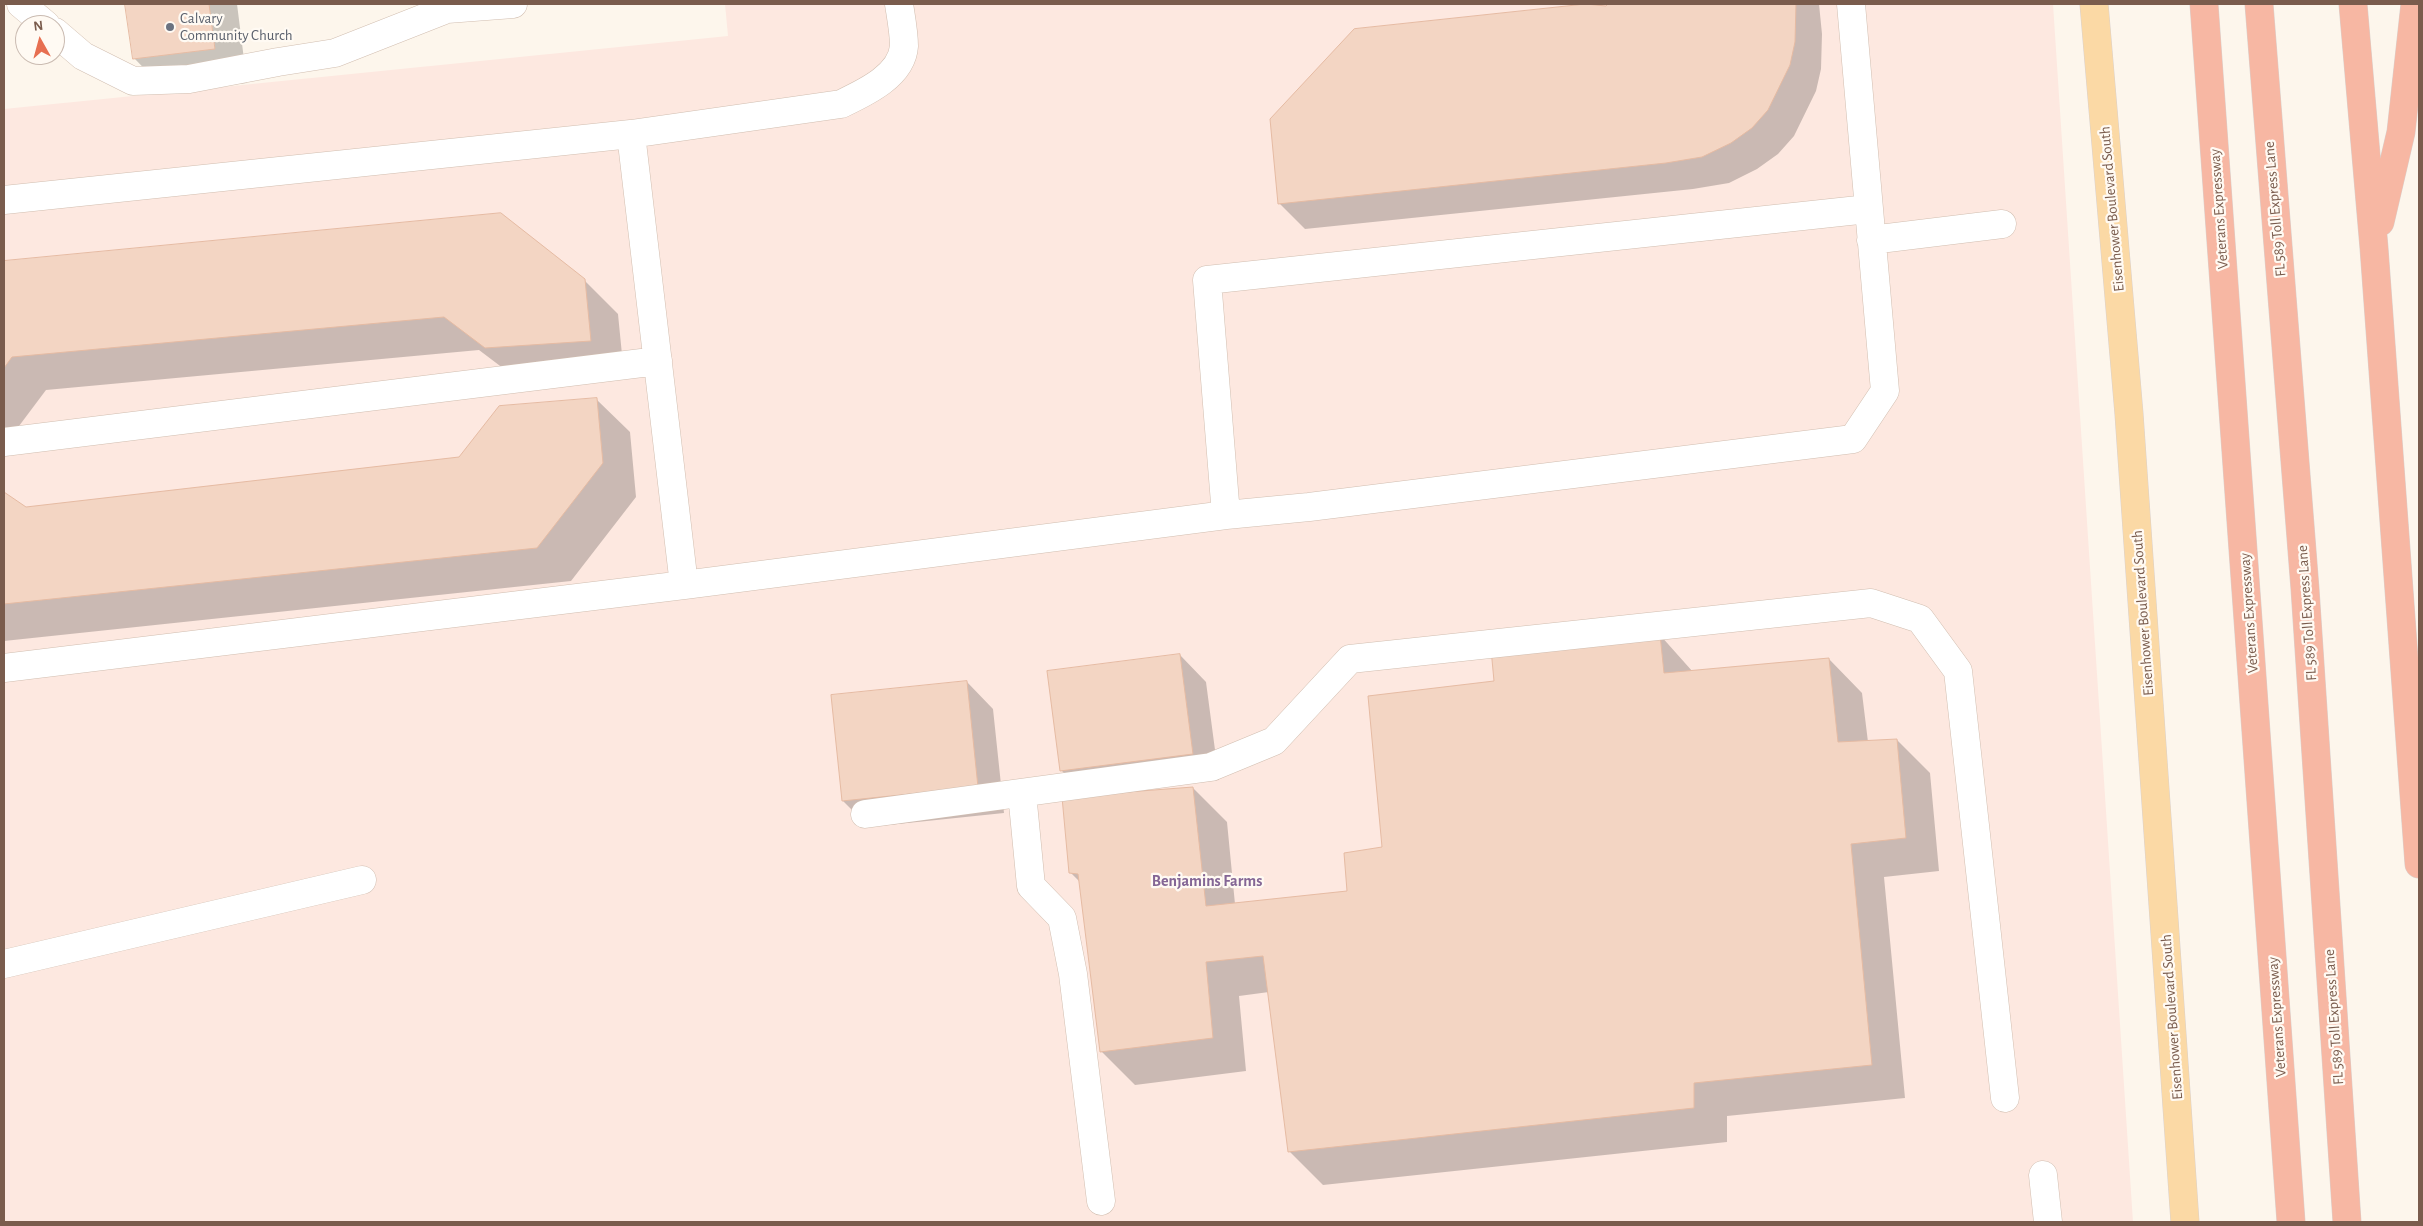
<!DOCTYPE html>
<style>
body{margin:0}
#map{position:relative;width:2423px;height:1226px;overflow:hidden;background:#fdf6ec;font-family:"Alegreya Sans",sans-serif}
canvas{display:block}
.frame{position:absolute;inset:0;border:5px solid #7a5c4d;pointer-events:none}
.north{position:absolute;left:15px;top:15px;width:50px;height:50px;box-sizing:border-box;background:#fffaf3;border:1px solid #cabbb1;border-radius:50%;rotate:353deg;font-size:14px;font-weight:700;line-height:20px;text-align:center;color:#7a5c4d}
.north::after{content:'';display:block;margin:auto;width:18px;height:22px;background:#e76f51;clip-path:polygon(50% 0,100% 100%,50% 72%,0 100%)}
</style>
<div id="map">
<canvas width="2423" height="1226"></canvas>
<div class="frame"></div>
<div class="north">N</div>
</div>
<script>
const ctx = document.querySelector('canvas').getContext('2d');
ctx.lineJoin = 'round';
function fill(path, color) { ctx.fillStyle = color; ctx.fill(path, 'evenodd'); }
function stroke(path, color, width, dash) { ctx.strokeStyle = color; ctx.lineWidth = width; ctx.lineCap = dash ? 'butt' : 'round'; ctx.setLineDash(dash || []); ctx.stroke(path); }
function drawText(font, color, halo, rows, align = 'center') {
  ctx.font = font + ' "Alegreya Sans",sans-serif'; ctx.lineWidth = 4.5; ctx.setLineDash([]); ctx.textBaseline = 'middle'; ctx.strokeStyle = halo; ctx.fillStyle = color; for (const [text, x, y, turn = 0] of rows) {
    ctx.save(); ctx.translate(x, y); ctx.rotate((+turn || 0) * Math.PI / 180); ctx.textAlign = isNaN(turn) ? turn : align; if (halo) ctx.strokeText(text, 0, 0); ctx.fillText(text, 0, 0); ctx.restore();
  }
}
const commercial = new Path2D(`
 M 725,4 L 2053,4 L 2133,1222 L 4,1222 L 4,109 L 728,36 Z`);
const shadow = new Path2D(`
 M 127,4 L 237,4 L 247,83 L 167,92 L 134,58 Z
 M 1598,4 L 1606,7 L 1609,4 L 1819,4 L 1822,34 L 1821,69 L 1816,91 L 1794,136 L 1778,154 L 1757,169 L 1729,183 L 1693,189 L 1305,229 L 1279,203 L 1355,30 Z
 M 500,215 L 584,280 L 618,314 L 624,375 L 520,381 L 479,350 L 46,390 L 4,446 L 4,262 Z
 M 596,399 L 630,432 L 636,497 L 571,581 L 4,641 L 4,493 L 26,508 L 459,458 Z
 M 1660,635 L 1693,672 L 1829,659 L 1862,693 L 1868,742 L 1897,740 L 1930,773 L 1939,871 L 1884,877 L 1905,1098 L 1727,1116 L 1727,1142 L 1323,1185 L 1289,1151 L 1269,992 L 1239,996 L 1246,1071 L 1135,1085 L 1101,1051 L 1080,882 L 1070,872 L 1087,796 L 1061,770 L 1180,655 L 1206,682 L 1219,780 L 1130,791 L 1130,793 L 1193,788 L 1227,822 L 1235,904 L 1348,892 L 1384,848 L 1496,682 Z
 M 967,682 L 993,709 L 1004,813 L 869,827 L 843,801 Z`);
const building = new Path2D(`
 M 125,4 L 209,4 L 215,49 L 133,59 Z
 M 1586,4 L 1606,6 L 1608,4 L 1796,4 L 1795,42 L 1790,65 L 1768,110 L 1752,128 L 1731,143 L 1702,157 L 1666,163 L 1278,204 L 1270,119 L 1354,29 Z
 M 501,213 L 585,279 L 591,341 L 485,348 L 444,317 L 12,357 L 4,368 L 4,261 Z
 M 597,398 L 603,463 L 537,548 L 4,604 L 4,492 L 26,507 L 459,457 L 499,406 Z
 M 1660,634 L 1664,673 L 1829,658 L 1838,742 L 1897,739 L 1906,838 L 1851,844 L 1872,1065 L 1694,1083 L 1694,1108 L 1288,1152 L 1263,956 L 1206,962 L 1213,1038 L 1100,1052 L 1078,874 L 1069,873 L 1062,797 L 1193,787 L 1206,906 L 1347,891 L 1344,853 L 1382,847 L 1368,696 L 1494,681 L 1491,649 Z
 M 1180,654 L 1193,754 L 1060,771 L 1047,671 Z
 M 967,681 L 978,787 L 842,801 L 831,695 Z`);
const minor = new Path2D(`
 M 21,4 L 46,25
 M 1851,4 L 1885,391 L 1853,439 L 1309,507 L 1226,515 L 1207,280 L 1868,209
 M 55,32 L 83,56 L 133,81 L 189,79 L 278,62 L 335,53 L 447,9 L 513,4
 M 631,134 L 841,104 C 864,93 902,76 904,46 C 904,33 901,17 899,4
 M 4,200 L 631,134 L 684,585 L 4,668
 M 1871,240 L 2002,224
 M 4,442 L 658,361
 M 684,585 L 1226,515
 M 1022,793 L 1031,886 L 1062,918 L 1073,974 L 1101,1201
 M 865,814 L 1211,767 L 1274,741 L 1350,659 L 1871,603 L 1920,619 L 1958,671 L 2005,1098
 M 4,964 L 362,880
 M 2043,1175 L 2048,1222`);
const major = new Path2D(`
 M 2094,4 L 2129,414 L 2185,1222`);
const highway = new Path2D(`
 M 2204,4 L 2291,1222
 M 2259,4 L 2305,589 L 2347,1222
 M 2353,4 L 2374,248 L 2419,864
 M 2380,222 L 2401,132 L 2415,4`);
const markers = [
 [170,27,5,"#6b7280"]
];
const worshipNames = [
 ["Calvary",180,18],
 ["Community Church",180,35]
];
const streetNames = [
 ["Eisenhower Boulevard South",2112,209,-95],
 ["Veterans Expressway",2219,209,-94],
 ["FL 589 Toll Express Lane",2275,209,-95],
 ["Eisenhower Boulevard South",2143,613,-94],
 ["Veterans Expressway",2249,613,-94],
 ["FL 589 Toll Express Lane",2307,613,-94],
 ["Eisenhower Boulevard South",2172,1017,-94],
 ["Veterans Expressway",2277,1017,-94],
 ["FL 589 Toll Express Lane",2334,1017,-94]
];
const neighbourhoodNames = [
 ["Benjamins Farms",1207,881]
];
fill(commercial, '#fde8e0');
fill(shadow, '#0003');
fill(building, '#f3d5c3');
stroke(building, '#e6bba3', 1);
stroke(minor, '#d1beb0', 29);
stroke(major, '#dad1cd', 29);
stroke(highway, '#dad1cd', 29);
stroke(minor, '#fff', 28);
stroke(major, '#fbd9a5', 28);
stroke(highway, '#f7b7a3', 28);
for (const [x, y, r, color] of markers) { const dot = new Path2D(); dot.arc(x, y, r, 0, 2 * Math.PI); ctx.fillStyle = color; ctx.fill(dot); stroke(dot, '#fffaf3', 2); }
drawText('15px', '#5b616d', '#fffaf3', worshipNames, 'left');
drawText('15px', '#7a5c4d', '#fffaf3', streetNames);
drawText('bold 16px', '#846695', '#fffaf3', neighbourhoodNames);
</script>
